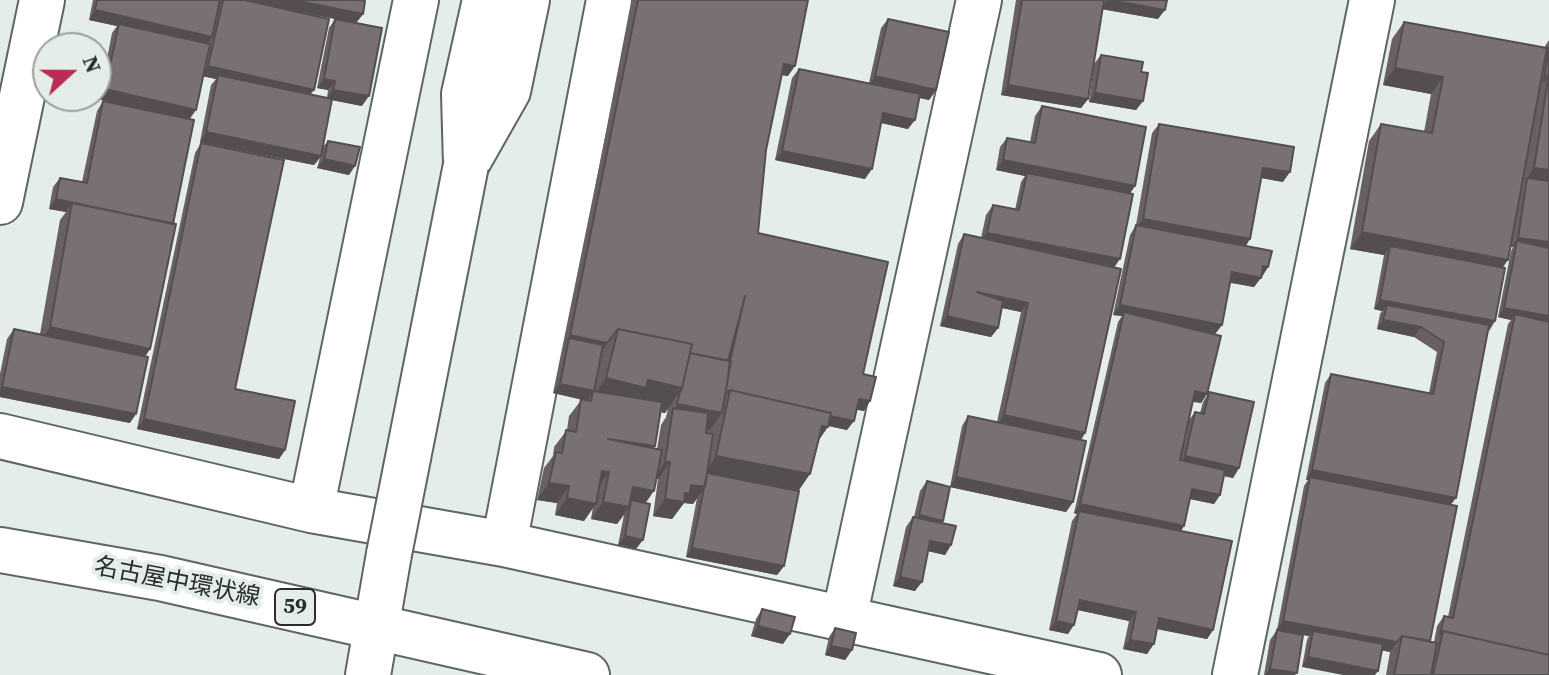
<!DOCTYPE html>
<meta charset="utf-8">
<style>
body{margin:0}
#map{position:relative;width:1549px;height:675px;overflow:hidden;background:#e4ede8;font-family:"Source Serif 4",serif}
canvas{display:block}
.north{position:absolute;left:32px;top:32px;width:80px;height:80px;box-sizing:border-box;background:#e4ede8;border:2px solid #99a09c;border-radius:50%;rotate:69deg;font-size:22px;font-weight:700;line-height:32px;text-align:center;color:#292d2b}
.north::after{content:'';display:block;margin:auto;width:28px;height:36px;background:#ba2b55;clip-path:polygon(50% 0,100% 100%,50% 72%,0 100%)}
</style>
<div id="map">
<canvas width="1549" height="675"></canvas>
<div class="north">N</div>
</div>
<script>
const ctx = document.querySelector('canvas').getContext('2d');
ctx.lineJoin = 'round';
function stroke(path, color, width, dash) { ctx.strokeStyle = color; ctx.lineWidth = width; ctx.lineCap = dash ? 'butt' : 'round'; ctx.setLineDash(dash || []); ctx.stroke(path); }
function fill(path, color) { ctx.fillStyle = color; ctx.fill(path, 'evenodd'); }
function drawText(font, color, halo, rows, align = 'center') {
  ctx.font = font + ' "Source Serif 4","Noto Sans JP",serif'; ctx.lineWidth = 8; ctx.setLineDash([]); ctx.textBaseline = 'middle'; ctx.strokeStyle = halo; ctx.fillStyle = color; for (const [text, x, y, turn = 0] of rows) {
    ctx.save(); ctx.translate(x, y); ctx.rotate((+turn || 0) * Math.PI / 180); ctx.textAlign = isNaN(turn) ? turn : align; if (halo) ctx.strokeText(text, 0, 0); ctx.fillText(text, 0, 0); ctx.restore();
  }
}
const street = new Path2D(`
 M 466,165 L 508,91 L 527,0
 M 466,165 L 464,94 L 485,0
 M 0,202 L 42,0
 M 0,436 L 311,510 L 504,544 L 1099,675
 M 311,510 L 416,0
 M 504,544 L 609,0
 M 844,618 L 979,0
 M 1235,675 L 1372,0`);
const secondary = new Path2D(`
 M 368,675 L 389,554`);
const primary = new Path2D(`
 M 0,550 L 160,578 L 587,675`);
const secondaryBridge = new Path2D(`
 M 389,554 L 466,165`);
const wall = new Path2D(`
 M 93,0 L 358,0 L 363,14 L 356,23 L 362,106 L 332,100 L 322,148 L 328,141 L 349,175 L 317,168 L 320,158 L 314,165 L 200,142 L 211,85 L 216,79 L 203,76 L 189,120 L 150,349 L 145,356 L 130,423 L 0,397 L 0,374 L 7,339 L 14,329 L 40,334 L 60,220 L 66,212 L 49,209 L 53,187 L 60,178 L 82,182 L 97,111 L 103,101 L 184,118 L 85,96 L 96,96 L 105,69 L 112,33 L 117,26 L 89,20 ZM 285,9 L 335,19 L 329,28 L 317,88 L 328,90 L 327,98 L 310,94 Z
 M 633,0 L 808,0 L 788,76 L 781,75 L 766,150 L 758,233 L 863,374 L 870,401 L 864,411 L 856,409 L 847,430 L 828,426 L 819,440 L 798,491 L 784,566 L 777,575 L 686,557 L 697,498 L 693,504 L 684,503 L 672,519 L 653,516 L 658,479 L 656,479 L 645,503 L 636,549 L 618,545 L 624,515 L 617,524 L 591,519 L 593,507 L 584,521 L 555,515 L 557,503 L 537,500 L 544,468 L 553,456 L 554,447 L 567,430 L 569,416 L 582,399 L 553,393 ZM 668,409 L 666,417 L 661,425 L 657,449 L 654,448 L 661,412 L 665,413 Z
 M 1016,0 L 1167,0 L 1158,19 L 1102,9 L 1088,99 L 1081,108 L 1001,95 Z
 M 888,19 L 936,90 L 929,100 L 919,98 L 908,129 L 881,123 L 865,179 L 775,160 L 792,78 L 799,69 L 869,83 L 881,28 Z
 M 1404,22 L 1544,48 L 1549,40 L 1549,675 L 1386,675 L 1390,652 L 1382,650 L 1302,667 L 1307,640 L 1309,636 L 1303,635 L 1295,675 L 1264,675 L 1270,640 L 1277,630 L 1304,486 L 1308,480 L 1306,480 L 1325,383 L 1331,374 L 1429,393 L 1437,352 L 1414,337 L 1377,329 L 1380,314 L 1382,311 L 1374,309 L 1384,255 L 1350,249 L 1369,141 L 1381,124 L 1424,132 L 1431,94 L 1383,85 L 1392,39 ZM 1511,247 L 1513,247 L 1511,251 L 1498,317 L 1511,320 L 1508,324 L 1448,617 L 1444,616 L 1437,626 L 1434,642 L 1430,641 L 1451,504 L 1487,330 L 1489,331 L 1503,267 Z
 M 1101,55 L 1141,72 L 1143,101 L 1136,110 L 1089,102 L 1094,64 Z
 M 1042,106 L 1135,186 L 1130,193 L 1114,268 L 1085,433 L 1081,440 L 1073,502 L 1066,512 L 950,487 L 962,426 L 968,416 L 997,422 L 1021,312 L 1002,308 L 998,328 L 991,337 L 940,326 L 958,244 L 964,234 L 981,238 L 986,215 L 993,205 L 1015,210 L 1021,182 L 1025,176 L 996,170 L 1000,147 L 1007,138 L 1030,142 L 1035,116 Z
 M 1159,124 L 1283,182 L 1261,178 L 1246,246 L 1268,267 L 1254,287 L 1230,282 L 1222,325 L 1215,334 L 1207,394 L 1201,403 L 1193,402 L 1189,420 L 1195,412 L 1200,413 L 1203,402 L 1209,392 L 1239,468 L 1233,478 L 1224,476 L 1220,495 L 1214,504 L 1190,499 L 1181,531 L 1213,630 L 1207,639 L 1157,629 L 1147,654 L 1123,649 L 1129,621 L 1078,610 L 1068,634 L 1049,630 L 1072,521 L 1077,514 L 1074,513 L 1118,322 L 1122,316 L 1113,315 L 1130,235 L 1136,225 L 1152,133 Z
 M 201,143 L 235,389 L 285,450 L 279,459 L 137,429 L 195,153 Z
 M 927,481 L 943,521 L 941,523 L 951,545 L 945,555 L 928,551 L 915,591 L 893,586 L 906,527 L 913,517 L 914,517 L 920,491 Z
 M 762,609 L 783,644 L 751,636 L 756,619 Z
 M 835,628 L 852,650 L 845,660 L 825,655 L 829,637 Z`);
const shadedWall = new Path2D(`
 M 239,0 L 293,0 L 363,14 L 356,23 Z
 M 1107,0 L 1165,10 L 1158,19 L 1101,9 Z
 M 95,10 L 212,37 L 206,46 L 119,24 L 117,26 L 89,20 Z
 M 784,64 L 795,66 L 788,76 L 777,74 Z
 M 208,66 L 314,90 L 307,99 L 218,75 L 216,79 L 201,76 Z
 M 1395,68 L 1443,77 L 1431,94 L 1383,85 Z
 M 875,76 L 936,90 L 929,100 L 869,86 Z
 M 324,79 L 335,81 L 328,90 L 317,88 Z
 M 1008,85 L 1088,99 L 1081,108 L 1001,95 Z
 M 96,87 L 196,110 L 189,120 L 85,96 L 96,96 Z
 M 333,90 L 369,96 L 362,106 L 326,99 Z
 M 1095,93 L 1143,101 L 1136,110 L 1089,102 Z
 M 883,113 L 915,120 L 908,129 L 877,122 Z
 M 206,132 L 321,156 L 314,165 L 200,142 Z
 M 782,151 L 872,169 L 865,179 L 775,160 Z
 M 324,159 L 355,166 L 349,175 L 317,168 Z
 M 1003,160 L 1135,186 L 1128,196 L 1027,173 L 1025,176 L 996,170 Z
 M 1263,168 L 1290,172 L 1283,182 L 1256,177 Z
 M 1534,168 L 1549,170 L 1549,189 L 1527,178 Z
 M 56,199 L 72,203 L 66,212 L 49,209 Z
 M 1143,219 L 1250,239 L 1244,249 L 1136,228 Z
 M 1362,232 L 1508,260 L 1496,277 L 1390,246 L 1384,255 L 1350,249 Z
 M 987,233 L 1120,259 L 1113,269 L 980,242 Z
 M 1518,238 L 1549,242 L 1549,253 L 1517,241 L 1513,247 L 1511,247 Z
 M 1263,266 L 1268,267 L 1262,277 L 1257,276 Z
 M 1232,272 L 1261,278 L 1254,287 L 1225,282 Z
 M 977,292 L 1028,303 L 1021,312 L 970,301 Z
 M 1380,300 L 1495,321 L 1489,331 L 1385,311 L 1387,305 L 1382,311 L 1374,309 Z
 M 1120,305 L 1222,325 L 1215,334 L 1124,312 L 1122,316 L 1113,315 Z
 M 1504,308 L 1549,316 L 1549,327 L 1515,314 L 1511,320 L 1498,317 Z
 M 947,316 L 998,328 L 991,337 L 940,326 Z
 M 1383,320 L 1421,327 L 1414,337 L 1377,329 Z
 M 50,327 L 150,349 L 139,366 L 38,344 Z
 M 570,335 L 607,343 L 601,353 L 569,338 L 563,345 Z
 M 606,378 L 648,380 L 682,388 L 665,413 L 592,398 Z
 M 560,384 L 593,391 L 587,401 L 553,393 Z
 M 2,387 L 136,414 L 130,423 L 0,397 L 0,390 Z
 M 1195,391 L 1207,394 L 1201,403 L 1189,400 Z
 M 729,392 L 854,421 L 847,430 L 727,403 Z
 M 859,399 L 870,401 L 864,411 L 852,409 Z
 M 677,404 L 722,413 L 710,430 L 671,422 L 672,412 Z
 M 1004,415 L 1085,433 L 1079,443 L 997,425 Z
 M 144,419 L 285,450 L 279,459 L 137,429 Z
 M 822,426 L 828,427 L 812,449 Z
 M 716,456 L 810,474 L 795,496 L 701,478 Z
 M 1185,456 L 1239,468 L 1233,478 L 1178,466 Z
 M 665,462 L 670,462 L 658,479 L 653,479 Z
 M 1312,470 L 1456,498 L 1449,507 L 1310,477 L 1308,480 L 1306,480 Z
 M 602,471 L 609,472 L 597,489 Z
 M 956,477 L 1073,502 L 1066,512 L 950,487 Z
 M 549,483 L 569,486 L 557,503 L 537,500 Z
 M 691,485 L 705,487 L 693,504 L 684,503 L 672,519 L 653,516 L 665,499 Z
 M 633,487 L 654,491 L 642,508 L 628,505 Z
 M 1192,489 L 1220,495 L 1214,504 L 1185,498 Z
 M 567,498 L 596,504 L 584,521 L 555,515 Z
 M 603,502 L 629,507 L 617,524 L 591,519 Z
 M 1080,504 L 1184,526 L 1178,536 L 1079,511 L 1077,514 L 1074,513 Z
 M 919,515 L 943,521 L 936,530 L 913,525 Z
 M 625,536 L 643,540 L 636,549 L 618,545 Z
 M 930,541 L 951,545 L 945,555 L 923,550 Z
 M 692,548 L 784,566 L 777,575 L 686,557 Z
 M 900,577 L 922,582 L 915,591 L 893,586 Z
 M 1080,600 L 1136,612 L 1129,621 L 1073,609 Z
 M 1159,618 L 1213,630 L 1207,639 L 1152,628 Z
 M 1056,621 L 1074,625 L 1068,634 L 1049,630 Z
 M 1283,621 L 1397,642 L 1390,652 L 1312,637 L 1313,631 L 1309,636 L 1276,630 Z
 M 758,626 L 790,634 L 783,644 L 751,636 Z
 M 1130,640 L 1154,644 L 1147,654 L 1123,649 Z
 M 831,646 L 852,650 L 845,660 L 825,655 Z
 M 1308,657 L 1378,671 L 1375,675 L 1343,675 L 1302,667 Z
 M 1270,669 L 1297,673 L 1295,675 L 1265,675 Z`);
const building = new Path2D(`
 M 97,0 L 220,0 L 212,37 L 95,10 Z
 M 223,0 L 245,0 L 329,19 L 314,90 L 208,66 Z
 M 293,0 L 358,0 L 365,1 L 363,14 Z
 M 638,0 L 808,0 L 795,66 L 784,64 L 766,150 L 758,233 L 888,262 L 863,374 L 876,377 L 870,401 L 859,399 L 854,421 L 830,416 L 831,413 L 730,390 L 728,392 L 726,391 L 730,361 L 745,296 L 728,361 L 690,353 L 692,344 L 618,329 L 607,343 L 570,335 Z
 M 1022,0 L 1104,0 L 1088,99 L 1008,85 Z
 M 1109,0 L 1167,0 L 1165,10 Z
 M 335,19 L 382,28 L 369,96 L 333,90 L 335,81 L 324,79 Z
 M 888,19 L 949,32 L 936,90 L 875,76 Z
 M 1404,22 L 1547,48 L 1508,260 L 1362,232 L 1381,124 L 1432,133 L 1443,77 L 1395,68 Z
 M 119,24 L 210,44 L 196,110 L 96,87 L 96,67 L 109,70 Z
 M 1549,48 L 1549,73 L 1544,81 Z
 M 1101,55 L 1143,62 L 1141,72 L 1148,73 L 1143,101 L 1095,93 Z
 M 799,69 L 920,94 L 915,120 L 883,113 L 872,169 L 782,151 Z
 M 1549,73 L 1549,170 L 1534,168 Z
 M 218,75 L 332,99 L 321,156 L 206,132 Z
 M 103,101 L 194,120 L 173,224 L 56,199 L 60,178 L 87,183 Z
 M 1042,106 L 1146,127 L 1135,186 L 1003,160 L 1007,138 L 1035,143 Z
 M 1159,124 L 1294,147 L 1290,172 L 1263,168 L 1250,239 L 1143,219 Z
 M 328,141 L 360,147 L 355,166 L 324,159 Z
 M 201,143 L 284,160 L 235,389 L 295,401 L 285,450 L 144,419 Z
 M 1027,173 L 1133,194 L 1120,259 L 987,233 L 993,205 L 1019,210 Z
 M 1527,178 L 1549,181 L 1549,242 L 1518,238 Z
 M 72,203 L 176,224 L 150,349 L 50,327 Z
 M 1136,225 L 1272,251 L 1268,267 L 1263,266 L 1261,278 L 1232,272 L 1222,325 L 1120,305 Z
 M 964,234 L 1121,269 L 1085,433 L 1004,415 L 1028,303 L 977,292 L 1003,301 L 998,328 L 947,316 Z
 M 1517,241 L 1549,248 L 1549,316 L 1504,308 Z
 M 1390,246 L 1505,268 L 1495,321 L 1380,300 Z
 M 1387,305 L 1489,325 L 1456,498 L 1312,470 L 1331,374 L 1433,394 L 1444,342 L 1421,327 L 1383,320 Z
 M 1124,312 L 1221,336 L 1207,394 L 1195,391 L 1180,460 L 1225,470 L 1220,495 L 1192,489 L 1184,526 L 1080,504 Z
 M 1515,314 L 1549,322 L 1549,655 L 1443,631 L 1440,635 L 1444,616 L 1453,618 Z
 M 14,329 L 148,357 L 136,414 L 2,387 Z
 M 618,329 L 692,344 L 682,388 L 648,380 L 646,388 L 606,378 Z
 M 569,338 L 603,345 L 594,391 L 560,384 Z
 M 690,353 L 731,361 L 722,413 L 677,404 L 680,392 L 682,388 Z
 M 730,390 L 831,413 L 828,427 L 822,426 L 810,474 L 716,456 Z
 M 593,391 L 662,402 L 655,446 L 608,439 L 662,450 L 654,491 L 633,487 L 629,507 L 603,502 L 609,472 L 602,471 L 596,504 L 567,498 L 569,486 L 549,483 L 556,452 L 562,453 L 566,430 L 576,432 L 581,399 L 591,401 Z
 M 1209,392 L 1254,402 L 1239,468 L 1185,456 L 1195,412 L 1204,414 Z
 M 673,408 L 708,413 L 706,433 L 713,434 L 705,487 L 691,485 L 690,494 L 685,493 L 684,502 L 665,499 L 670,462 L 665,462 Z
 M 968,416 L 1086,441 L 1073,502 L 956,477 Z
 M 707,473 L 799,491 L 784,566 L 692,548 Z
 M 1310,477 L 1457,506 L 1430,641 L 1402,636 L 1397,642 L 1283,621 Z
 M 927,481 L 950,487 L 943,521 L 919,515 Z
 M 631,500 L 650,504 L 643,540 L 625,536 Z
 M 1079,511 L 1232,541 L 1213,630 L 1159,618 L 1154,644 L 1130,640 L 1136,612 L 1080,600 L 1074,625 L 1056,621 Z
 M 913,517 L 956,526 L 951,545 L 930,541 L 922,582 L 900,577 Z
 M 762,609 L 795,617 L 790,634 L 758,626 Z
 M 835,628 L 856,633 L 852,650 L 831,646 Z
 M 1277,630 L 1303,635 L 1297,673 L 1270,669 Z
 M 1313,631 L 1383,644 L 1378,671 L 1308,657 Z
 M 1443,631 L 1549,655 L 1549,675 L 1433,675 Z
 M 1402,636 L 1437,643 L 1431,675 L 1394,675 Z`);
const shields = [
 [295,607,40]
];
const shieldNames = [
 ["59",295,607]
];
const streetNames = [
 ["名古屋中環状線",177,583,11]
];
stroke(street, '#5d6661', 48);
stroke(secondary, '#5d6661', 48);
stroke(primary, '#5d6661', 48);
stroke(street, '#fff', 44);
stroke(secondary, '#fff', 44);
stroke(primary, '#fff', 44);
stroke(secondaryBridge, '#5d6661', 48, []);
stroke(secondaryBridge, '#fff', 44);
fill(wall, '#686061');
fill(shadedWall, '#554e4f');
fill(building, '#797071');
stroke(building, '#554e4f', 2);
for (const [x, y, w] of shields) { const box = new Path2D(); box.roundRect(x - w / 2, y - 18, w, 36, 6); ctx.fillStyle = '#e4ede8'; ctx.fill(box); stroke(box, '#292d2b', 2); }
drawText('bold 22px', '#292d2b', null, shieldNames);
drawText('24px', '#292d2b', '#e4ede8', streetNames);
</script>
